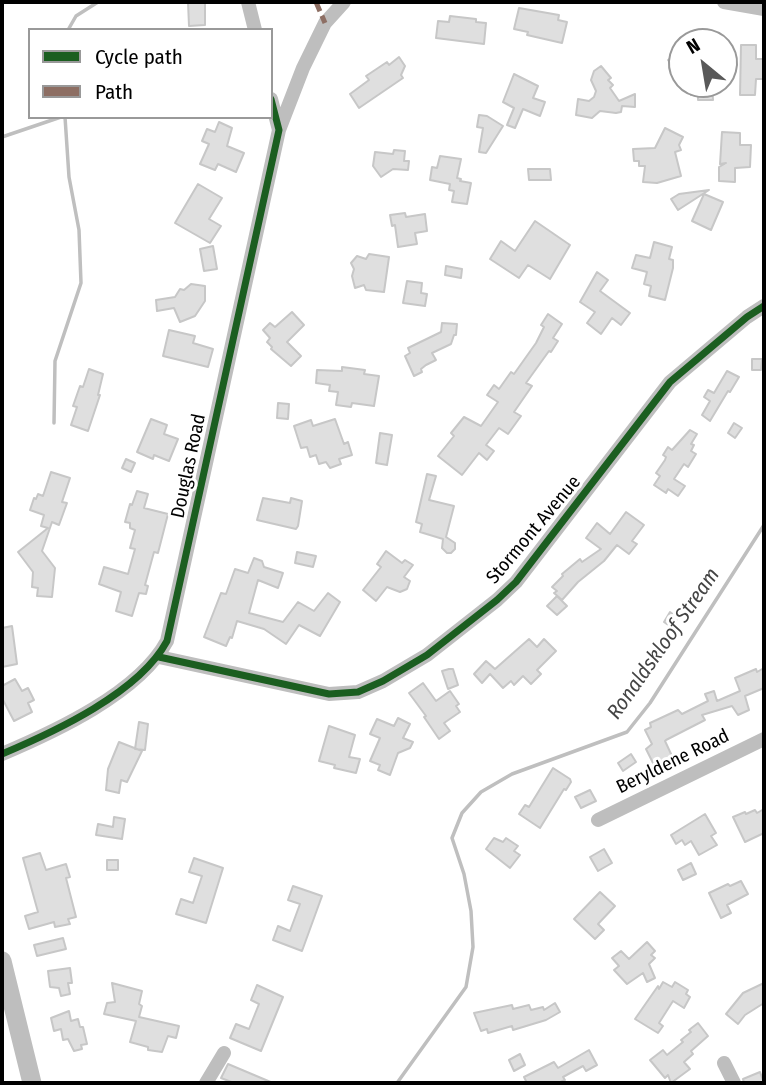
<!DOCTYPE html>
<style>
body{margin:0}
#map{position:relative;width:766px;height:1085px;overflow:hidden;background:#fff;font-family:"Fira Sans Condensed",sans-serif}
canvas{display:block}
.frame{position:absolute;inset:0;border:4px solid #000;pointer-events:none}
.legend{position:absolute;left:28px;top:28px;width:245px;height:91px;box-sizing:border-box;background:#fff;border:2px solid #999;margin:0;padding:9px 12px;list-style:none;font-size:21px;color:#000}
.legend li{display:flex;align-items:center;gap:14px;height:35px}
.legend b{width:35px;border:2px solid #999}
.north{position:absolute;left:668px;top:28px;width:70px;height:70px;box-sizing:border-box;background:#fff;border:2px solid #999;border-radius:50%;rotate:330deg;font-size:19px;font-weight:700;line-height:28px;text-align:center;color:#000}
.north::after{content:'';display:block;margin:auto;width:24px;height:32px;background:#595959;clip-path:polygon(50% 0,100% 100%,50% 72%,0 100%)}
</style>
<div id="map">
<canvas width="766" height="1085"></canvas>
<div class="frame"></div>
<ul class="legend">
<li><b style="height:9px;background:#1b5e20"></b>Cycle path</li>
<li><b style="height:9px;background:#8d6e63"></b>Path</li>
</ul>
<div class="north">N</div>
</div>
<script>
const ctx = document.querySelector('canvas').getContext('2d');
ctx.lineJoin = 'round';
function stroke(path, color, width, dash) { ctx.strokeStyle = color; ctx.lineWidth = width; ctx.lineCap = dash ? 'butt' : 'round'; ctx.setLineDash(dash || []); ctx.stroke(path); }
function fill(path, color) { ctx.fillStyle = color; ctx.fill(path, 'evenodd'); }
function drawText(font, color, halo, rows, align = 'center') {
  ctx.font = font + ' "Fira Sans Condensed",sans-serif'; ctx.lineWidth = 6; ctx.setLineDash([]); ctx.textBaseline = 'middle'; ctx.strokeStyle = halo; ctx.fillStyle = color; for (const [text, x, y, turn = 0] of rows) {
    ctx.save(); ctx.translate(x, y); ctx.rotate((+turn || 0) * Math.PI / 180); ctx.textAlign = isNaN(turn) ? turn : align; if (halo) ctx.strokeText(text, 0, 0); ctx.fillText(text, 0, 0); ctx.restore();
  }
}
const stream = new Path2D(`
 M 68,30 L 76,16 L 98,2
 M 2,137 L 61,117
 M 54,423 L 55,361 L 81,283 L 79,230 L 69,177 L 65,117
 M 397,1083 L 466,987 L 473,947 L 471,911 L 464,874 L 452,838 L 462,813 L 481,792 L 512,774 L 627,732 L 650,703 L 764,525`);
const building = new Path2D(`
 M 188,2 L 205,2 L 205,25 L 189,26 Z
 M 519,8 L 559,15 L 558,20 L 567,22 L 562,43 L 527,35 L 528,32 L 514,29 Z
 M 450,16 L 476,19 L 476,22 L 486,23 L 484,44 L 436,38 L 438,21 L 449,22 Z
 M 741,45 L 756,45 L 756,59 L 764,59 L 764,79 L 756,79 L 755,95 L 740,95 Z
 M 682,50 L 682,80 L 668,60 Z
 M 399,57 L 405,66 L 401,75 L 403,78 L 359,108 L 350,94 L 369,80 L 366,76 L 387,62 L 389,65 Z
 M 601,66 L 611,78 L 608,80 L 613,85 L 610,88 L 619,101 L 635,94 L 635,107 L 622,106 L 621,112 L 616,113 L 600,111 L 592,118 L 576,115 L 578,99 L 589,101 L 594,97 L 596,91 L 591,80 L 594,71 Z
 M 514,74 L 538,86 L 533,98 L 545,102 L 540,116 L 523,109 L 515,128 L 507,125 L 514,108 L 503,102 Z
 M 691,84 L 712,84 L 713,100 L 698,100 L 698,94 L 691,95 Z
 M 479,115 L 487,116 L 503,126 L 486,153 L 479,152 L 483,128 L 477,127 Z
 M 219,122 L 232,128 L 227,146 L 244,153 L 236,172 L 218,164 L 215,170 L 200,164 L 209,144 L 202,141 L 207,129 L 215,132 Z
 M 665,128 L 683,137 L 679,145 L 681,150 L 675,152 L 681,176 L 657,183 L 643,182 L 645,166 L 639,166 L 639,161 L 634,161 L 633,149 L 655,148 Z
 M 722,132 L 740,133 L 740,145 L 751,145 L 750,167 L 735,168 L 735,182 L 719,181 L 719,167 L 726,163 L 720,164 Z
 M 394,150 L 405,151 L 404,161 L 409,161 L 408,170 L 393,169 L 381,177 L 373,166 L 375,152 L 393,154 Z
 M 440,156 L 461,159 L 457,178 L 461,179 L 460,181 L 471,183 L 467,204 L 452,202 L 454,191 L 449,190 L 450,184 L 430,180 L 432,167 L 437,168 Z
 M 528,169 L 550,169 L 551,180 L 529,180 Z
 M 198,184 L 222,198 L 209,219 L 221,226 L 210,243 L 175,223 Z
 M 709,190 L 678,210 L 671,199 L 679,194 Z
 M 704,194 L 723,202 L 711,230 L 692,221 Z
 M 405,213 L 406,217 L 425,214 L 427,231 L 415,233 L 417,244 L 398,247 L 395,225 L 392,226 L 390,215 Z
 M 535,221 L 570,245 L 550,279 L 528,265 L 519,278 L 490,259 L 501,241 L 515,251 Z
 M 654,242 L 672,247 L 669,259 L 673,260 L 673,268 L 665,300 L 649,296 L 651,286 L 644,284 L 647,272 L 632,268 L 636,255 L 650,258 Z
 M 213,246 L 217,269 L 204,271 L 200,249 Z
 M 369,254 L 389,257 L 384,292 L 366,290 L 364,285 L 355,288 L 352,276 L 354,269 L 351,263 L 357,256 L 366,259 Z
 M 446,266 L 462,269 L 461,278 L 445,275 Z
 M 597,272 L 608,280 L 600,291 L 630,313 L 621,325 L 612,318 L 601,334 L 587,323 L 595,312 L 580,302 Z
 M 407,281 L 422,283 L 421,293 L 427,294 L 425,306 L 403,303 Z
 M 191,284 L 205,286 L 205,301 L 195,316 L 180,322 L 174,308 L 157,311 L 156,300 L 175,297 L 180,289 L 184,290 Z
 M 292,312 L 304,325 L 287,342 L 301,356 L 291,366 L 271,349 L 272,347 L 267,342 L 270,338 L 263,330 L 270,323 L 275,327 Z
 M 548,314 L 562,324 L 553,338 L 558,341 L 551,352 L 549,351 L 526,383 L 532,386 L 514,412 L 521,416 L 508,434 L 499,428 L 486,445 L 494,451 L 487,460 L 479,453 L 462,475 L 438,456 L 454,436 L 451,433 L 464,417 L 481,426 L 498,402 L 487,395 L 494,385 L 499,389 L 511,372 L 514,374 L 536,343 L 544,327 L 541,325 Z
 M 442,323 L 457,324 L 456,335 L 454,335 L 451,344 L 432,353 L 436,360 L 426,365 L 421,369 L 422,372 L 414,376 L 405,356 L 410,353 L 408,348 L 441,332 Z
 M 169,330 L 195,336 L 193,343 L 213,349 L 208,367 L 163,356 Z
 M 752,359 L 762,359 L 761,370 L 752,370 Z
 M 342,367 L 365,370 L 364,374 L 379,376 L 374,406 L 352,403 L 351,407 L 336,405 L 338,392 L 329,391 L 330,385 L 316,383 L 317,370 L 342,371 Z
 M 89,369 L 103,374 L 98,395 L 100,395 L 88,431 L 71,425 L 77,407 L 73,406 L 80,386 L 83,387 Z
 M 727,371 L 739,377 L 730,392 L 728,391 L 710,421 L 702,415 L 710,401 L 704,397 L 708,390 L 714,393 Z
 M 278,403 L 289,404 L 288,419 L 277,418 Z
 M 151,419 L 167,425 L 164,434 L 178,439 L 169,461 L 154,455 L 153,459 L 137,452 Z
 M 335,419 L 344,444 L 348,442 L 352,455 L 339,459 L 341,464 L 330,468 L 326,462 L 319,464 L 316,455 L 310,457 L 307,447 L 301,448 L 294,426 L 311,420 L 313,426 Z
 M 734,423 L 742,428 L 735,438 L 728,433 Z
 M 690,430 L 697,434 L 691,444 L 694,445 L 691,451 L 696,454 L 688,467 L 684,464 L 674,479 L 685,486 L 678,496 L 668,489 L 666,493 L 654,485 L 660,476 L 656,473 L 665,460 L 666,457 L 663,455 L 668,447 L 672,450 Z
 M 380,433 L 392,435 L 387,465 L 376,463 Z
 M 126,459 L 135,463 L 131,472 L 122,468 Z
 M 51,472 L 70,478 L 62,502 L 67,503 L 59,525 L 52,522 L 42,551 L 55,568 L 52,597 L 37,596 L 38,588 L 32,587 L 33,572 L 18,552 L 48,528 L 41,526 L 44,515 L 30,510 L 34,498 L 36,499 L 38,494 L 43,496 Z
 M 427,474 L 436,476 L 429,500 L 454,506 L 446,537 L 455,543 L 455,549 L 451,553 L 447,553 L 442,548 L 443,539 L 420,532 L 422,524 L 416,522 Z
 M 137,491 L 148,494 L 144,508 L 168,514 L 158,553 L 154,552 L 145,585 L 148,586 L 146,594 L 139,593 L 132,616 L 116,611 L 121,592 L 99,584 L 104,567 L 128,574 L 135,549 L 130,548 L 135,530 L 130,528 L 130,523 L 125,522 L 130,504 L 132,505 Z
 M 263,498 L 290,503 L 291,498 L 302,501 L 298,526 L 296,529 L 257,520 Z
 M 626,512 L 644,525 L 632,541 L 637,544 L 629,554 L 617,545 L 604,561 L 578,582 L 562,600 L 554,593 L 557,591 L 552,587 L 563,576 L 562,574 L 580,559 L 582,562 L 601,549 L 586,538 L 597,523 L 610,534 Z
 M 386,551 L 402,563 L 405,560 L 413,565 L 404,577 L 410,581 L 407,589 L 400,592 L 387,587 L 376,601 L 363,590 L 381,567 L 377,564 Z
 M 297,552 L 316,556 L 313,567 L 295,563 Z
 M 254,558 L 262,561 L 264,567 L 283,573 L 278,588 L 258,580 L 249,613 L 283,622 L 298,602 L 314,611 L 328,593 L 340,602 L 320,636 L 299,625 L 286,644 L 264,629 L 237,621 L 232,638 L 230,637 L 226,646 L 204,637 L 221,593 L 226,594 L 235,569 L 248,573 Z
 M 557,596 L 567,606 L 557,615 L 547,606 Z
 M 670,612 L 678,618 L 671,627 L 664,622 Z
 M 12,626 L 17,664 L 2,667 L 2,628 Z
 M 529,639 L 537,647 L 544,639 L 556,651 L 537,670 L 541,674 L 531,684 L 523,676 L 514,685 L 511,681 L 503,688 L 490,674 L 482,683 L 474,674 L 486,661 L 495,669 Z
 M 764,668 L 764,688 L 745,696 L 749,710 L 738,715 L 732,706 L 702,715 L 705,720 L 666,740 L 665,741 L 672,756 L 655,767 L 646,749 L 652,744 L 645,730 L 651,727 L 650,723 L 678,710 L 682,714 L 708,701 L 705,694 L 714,691 L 717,701 L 740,691 L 735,678 L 756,669 L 757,672 Z
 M 449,669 L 453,669 L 458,685 L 448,689 L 442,671 Z
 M 15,679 L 22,691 L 28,688 L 34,700 L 28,703 L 32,712 L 14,721 L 2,698 L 2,686 Z
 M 423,683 L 436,701 L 450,691 L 459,704 L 456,706 L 460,712 L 444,723 L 450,731 L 439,739 L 424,717 L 426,716 L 409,693 Z
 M 398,718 L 410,724 L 403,738 L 413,742 L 410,748 L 398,753 L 390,775 L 378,770 L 380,765 L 370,761 L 380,738 L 370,734 L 377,719 L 394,726 Z
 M 139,722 L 148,724 L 145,750 L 135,749 Z
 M 329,726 L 355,735 L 349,757 L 360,759 L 356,773 L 334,768 L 335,765 L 319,761 Z
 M 119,742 L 142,751 L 127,782 L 121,780 L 119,793 L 106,790 L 108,769 Z
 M 631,754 L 636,762 L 623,771 L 618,763 Z
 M 553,768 L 570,779 L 571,782 L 566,790 L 564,789 L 540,828 L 519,814 L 525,805 L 529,807 Z
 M 590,790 L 596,801 L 581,808 L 575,797 Z
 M 764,809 L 764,833 L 745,842 L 733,817 L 745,812 L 746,814 L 755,810 L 757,813 Z
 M 705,814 L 716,833 L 711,836 L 717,845 L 699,855 L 691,841 L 685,845 L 682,840 L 676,844 L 671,835 Z
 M 114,817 L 125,819 L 122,839 L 96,835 L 98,824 L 113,827 Z
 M 494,838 L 503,842 L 506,838 L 518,846 L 514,851 L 520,855 L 510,868 L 486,849 Z
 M 604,849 L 612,863 L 598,871 L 590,857 Z
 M 40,853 L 46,870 L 66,864 L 70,877 L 66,878 L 76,917 L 68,919 L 70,924 L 55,927 L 54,922 L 29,929 L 25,916 L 38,912 L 23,858 Z
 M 194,858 L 223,868 L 206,923 L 176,914 L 181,899 L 193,903 L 202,876 L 189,872 Z
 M 107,860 L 118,860 L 118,870 L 107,870 Z
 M 691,863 L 696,874 L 683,880 L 678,870 Z
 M 741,881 L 748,894 L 727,905 L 731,913 L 721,918 L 709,893 L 728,884 L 730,886 Z
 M 293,886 L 322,896 L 302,951 L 273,940 L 278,926 L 290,931 L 300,904 L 288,900 Z
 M 600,892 L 615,906 L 598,924 L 604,930 L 595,939 L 574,919 Z
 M 63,938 L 66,949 L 37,956 L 34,945 Z
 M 647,942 L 655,951 L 651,955 L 655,958 L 649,964 L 655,978 L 647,982 L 643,973 L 627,984 L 614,970 L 619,966 L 612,958 L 621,951 L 629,959 Z
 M 70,968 L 72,983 L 68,983 L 70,994 L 61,996 L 59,988 L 50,987 L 48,971 Z
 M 663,982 L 672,987 L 675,982 L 688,990 L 686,994 L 690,997 L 684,1008 L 673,1001 L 659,1023 L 663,1026 L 658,1033 L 635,1019 L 658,986 L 659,989 Z
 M 112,983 L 142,991 L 139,1004 L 142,1006 L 139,1017 L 179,1026 L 176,1038 L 168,1036 L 162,1052 L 148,1050 L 148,1047 L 130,1042 L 136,1021 L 104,1014 L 107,1003 L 115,1002 Z
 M 764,983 L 764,1003 L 745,1015 L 738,1024 L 726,1014 L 743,993 Z
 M 257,985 L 283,997 L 261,1051 L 230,1038 L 236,1024 L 249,1029 L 259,1004 L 251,1000 Z
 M 555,1003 L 560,1012 L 546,1020 L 513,1030 L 512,1026 L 488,1033 L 487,1029 L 481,1031 L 474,1013 L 512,1005 L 513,1009 L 529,1005 L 531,1010 L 543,1007 L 544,1010 Z
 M 69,1011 L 71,1021 L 78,1019 L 80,1027 L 83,1027 L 87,1044 L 81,1045 L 82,1049 L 74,1051 L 68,1039 L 63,1040 L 61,1029 L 54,1031 L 51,1018 Z
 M 698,1023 L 708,1036 L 691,1051 L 693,1054 L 684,1062 L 690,1069 L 671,1083 L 668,1075 L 665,1078 L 650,1060 L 663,1050 L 667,1055 L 683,1042 L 681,1040 L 691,1032 L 689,1030 Z
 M 589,1050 L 597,1065 L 586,1071 L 583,1066 L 563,1077 L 565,1080 L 558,1083 L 527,1083 L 524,1077 L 554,1062 L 558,1068 Z
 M 520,1054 L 525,1065 L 514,1071 L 509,1060 Z
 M 228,1064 L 273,1083 L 234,1083 L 221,1078 Z
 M 760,1072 L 764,1083 L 744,1083 L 743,1079 Z`);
const minor = new Path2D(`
 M 248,2 L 255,30
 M 724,2 L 764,9
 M 279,130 L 303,68 L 325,23 L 344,2
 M 159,657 L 329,694 L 358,692 L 383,681 L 427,655 L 497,600 L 516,582 L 670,382 L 747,317 L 764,306
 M 2,754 C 54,732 139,693 167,641 L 279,130 L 271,99
 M 598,820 L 764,739
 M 724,1063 L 734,1083
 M 206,1083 L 224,1053`);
const major = new Path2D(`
 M 2,961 L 32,1083`);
const quiet = new Path2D(`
 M 316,2 L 325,23`);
const cycleway = new Path2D(`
 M 159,657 L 329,694 L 358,692 L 383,681 L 427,655 L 497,600 L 516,582 L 670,382 L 747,317 L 764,306
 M 2,754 C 54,732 139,693 167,641 L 279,130 L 271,99`);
const streetNames = [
 ["Douglas Road",189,466,-78],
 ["Stormont Avenue",534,530,-50],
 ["Beryldene Road",673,762,-26]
];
const waterNames = [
 ["Ronaldskloof Stream",664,644,-55]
];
stroke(stream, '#bfbfbf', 3.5);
fill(building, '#dfdfdf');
stroke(building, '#c7c7c7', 2);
stroke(minor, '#bebebe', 14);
stroke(major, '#bebebe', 19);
stroke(quiet, '#8d6e63', 5, [10, 5]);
stroke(cycleway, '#1b5e20', 7);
drawText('19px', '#000', '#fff', streetNames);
drawText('italic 21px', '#444', '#fff', waterNames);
</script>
